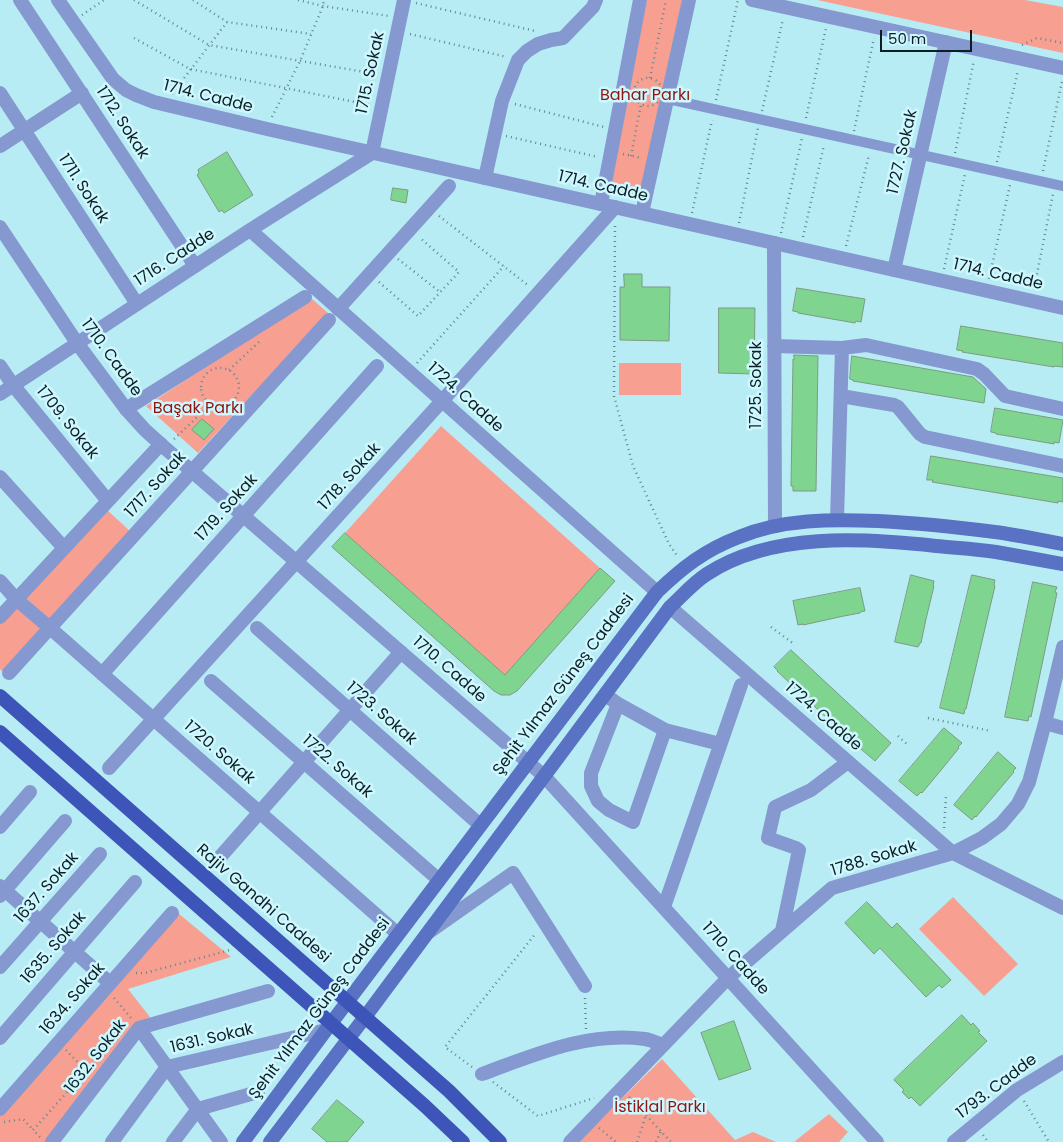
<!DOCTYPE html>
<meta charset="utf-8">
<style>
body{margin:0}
#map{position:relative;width:1063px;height:1142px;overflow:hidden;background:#b8ecf5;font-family:Poppins,sans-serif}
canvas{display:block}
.scale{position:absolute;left:880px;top:30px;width:92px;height:22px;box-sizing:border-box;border:2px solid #0b1f23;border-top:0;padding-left:6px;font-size:15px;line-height:18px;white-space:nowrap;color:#0b1f23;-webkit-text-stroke:4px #cef7ff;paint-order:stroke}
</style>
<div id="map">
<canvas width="1063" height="1142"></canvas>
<div class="scale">50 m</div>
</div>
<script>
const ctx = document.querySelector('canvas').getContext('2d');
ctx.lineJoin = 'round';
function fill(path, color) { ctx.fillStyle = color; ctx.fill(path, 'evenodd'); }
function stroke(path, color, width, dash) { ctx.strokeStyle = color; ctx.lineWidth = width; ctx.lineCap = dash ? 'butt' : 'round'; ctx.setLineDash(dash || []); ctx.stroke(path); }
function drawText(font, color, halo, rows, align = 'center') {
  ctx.font = font + ' Poppins,sans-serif'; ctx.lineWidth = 5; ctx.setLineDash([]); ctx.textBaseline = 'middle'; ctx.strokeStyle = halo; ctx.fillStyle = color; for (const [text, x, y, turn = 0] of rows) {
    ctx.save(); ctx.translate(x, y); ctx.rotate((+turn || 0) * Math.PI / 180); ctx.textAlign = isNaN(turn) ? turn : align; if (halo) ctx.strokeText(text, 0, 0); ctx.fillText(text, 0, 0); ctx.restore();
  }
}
const green = new Path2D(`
 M 647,0 L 682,0 L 642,199 L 608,192 Z
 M 817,0 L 1025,0 L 1063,7 L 1063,53 Z
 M 311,298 L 328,313 L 198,453 L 146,406 Z
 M 619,363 L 681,363 L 681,395 L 619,395 Z
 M 441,426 L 600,568 L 505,675 L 345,533 Z
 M 105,508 L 132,533 L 4,673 L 0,669 L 0,624 Z
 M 953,897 L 1018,964 L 984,996 L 919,929 Z
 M 178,913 L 231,957 L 128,989 L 150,1017 L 133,1027 L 48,1142 L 0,1142 L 0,1116 Z
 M 662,1059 L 735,1140 L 753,1132 L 776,1142 L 578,1142 Z
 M 829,1114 L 848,1132 L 839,1142 L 794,1142 Z`);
const building = new Path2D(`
 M 227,152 L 253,195 L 224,213 L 222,210 L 219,212 L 197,175 L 199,173 L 198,170 Z
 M 393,188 L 408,190 L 406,203 L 391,200 Z
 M 624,274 L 642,274 L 642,287 L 670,287 L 669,341 L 620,340 L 620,287 L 624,287 Z
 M 797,288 L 865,299 L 861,322 L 856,321 L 855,323 L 798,313 L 798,312 L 793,311 Z
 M 719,308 L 755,308 L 754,374 L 719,373 Z
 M 961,326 L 1063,343 L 1063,367 L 1054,366 L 1054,367 L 962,352 L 963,351 L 957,350 Z
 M 794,355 L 818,356 L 816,491 L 793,491 L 793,486 L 791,486 L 793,359 L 794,359 Z
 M 852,356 L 973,377 L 986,389 L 984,403 L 853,381 L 853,380 L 850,379 Z
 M 995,408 L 1063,420 L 1059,443 L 1054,442 L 1054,444 L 1020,438 L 996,434 L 996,433 L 991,432 Z
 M 202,419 L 214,429 L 204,440 L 192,430 Z
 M 931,456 L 1063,478 L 1063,502 L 1058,501 L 1058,503 L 932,482 L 933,480 L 927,480 Z
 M 345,533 L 505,675 L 600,568 L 615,581 L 517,691 L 510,695 L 501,695 L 494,691 L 332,547 Z
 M 911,575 L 934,581 L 933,586 L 934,586 L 926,619 L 921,643 L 920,643 L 918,647 L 895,642 Z
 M 972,575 L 995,580 L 994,585 L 995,586 L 966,709 L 965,709 L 964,714 L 940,708 Z
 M 1033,582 L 1057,587 L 1055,592 L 1057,593 L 1031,717 L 1029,716 L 1028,721 L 1005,717 Z
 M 860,588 L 865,611 L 860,612 L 860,613 L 844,616 L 803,625 L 803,624 L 798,625 L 793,601 Z
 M 791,650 L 891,743 L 875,761 L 848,738 L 777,671 L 778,671 L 774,667 Z
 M 944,728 L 962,743 L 958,747 L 959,748 L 942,769 L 922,793 L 921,792 L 917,796 L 899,781 Z
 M 998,752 L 1016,768 L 1013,771 L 1014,772 L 976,817 L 975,816 L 972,820 L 954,805 Z
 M 867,902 L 892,928 L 897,923 L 951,980 L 942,988 L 939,985 L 926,997 L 880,948 L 874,954 L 845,923 Z
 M 962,1015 L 971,1025 L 973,1023 L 980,1031 L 978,1032 L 987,1041 L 920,1106 L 911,1097 L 909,1099 L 902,1092 L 904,1090 L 894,1080 Z
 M 734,1021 L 751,1069 L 719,1080 L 701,1033 Z
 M 337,1100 L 364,1122 L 347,1142 L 327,1142 L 312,1129 Z`);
const path = new Path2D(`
 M 134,0 L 209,45 L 376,74
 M 193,0 L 227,22 L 311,34
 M 298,0 L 323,6 L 389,16
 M 416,3 L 535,31
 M 82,15 L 104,0
 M 410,34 L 507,57
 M 134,38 L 190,69 L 370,105
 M 1022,45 L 1037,38 L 1063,43
 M634 92a14 14 0 1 1 28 0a14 14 0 1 1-28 0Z
 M 650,78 L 666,0
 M 172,94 L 227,22
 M 716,100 L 738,0
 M 515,104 L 604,127
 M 762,111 L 783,19
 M 272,117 L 300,61 L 323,6 L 324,0
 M 806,118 L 826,28
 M 854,131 L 874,38
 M 506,136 L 598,157
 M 955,153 L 974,60
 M 623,154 L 642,158
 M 631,156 L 641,104
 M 997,162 L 1018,70
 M 1043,171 L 1062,81
 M 692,213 L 712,120
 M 439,216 L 529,286
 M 739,223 L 758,128
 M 615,226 L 614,396 L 633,466 L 669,544 L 678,557
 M 781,233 L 802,138
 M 803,237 L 824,145
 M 846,246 L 869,155
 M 398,259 L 440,292
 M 944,269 L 965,174
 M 989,279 L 1010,185
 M 379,282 L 418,316 L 459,272 L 419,237
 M 1034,289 L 1053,194
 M 417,363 L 504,266
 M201 387a19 19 0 1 1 38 0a19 19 0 1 1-38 0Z
 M 229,370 L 259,342
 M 174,439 L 211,404
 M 771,627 L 794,644
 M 928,718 L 991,731
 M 898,736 L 909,746
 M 944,828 L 946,796
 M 136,973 L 145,973 L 230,950
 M 114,998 L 132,1019
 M 585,998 L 586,1030
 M 66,1050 L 86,1071
 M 472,1067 L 445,1047 L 536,933
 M 493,1082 L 538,1116 L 594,1098
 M 629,1097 L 671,1142
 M 1024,1101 L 1049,1142
 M 4,1122 L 23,1119 L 33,1130
 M 599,1128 L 616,1142
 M 983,1135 L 988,1142
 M 40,1137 L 33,1130 L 96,1060 L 100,1057
 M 637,1142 L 646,1115
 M 656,1142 L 661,1131`);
const pedestrian = new Path2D(`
 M 668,99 L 1063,186`);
const minor = new Path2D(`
 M 20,0 L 195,266
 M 752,0 L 1063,68
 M 0,93 L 137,304
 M 0,146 L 82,93
 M 372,153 L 404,0
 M 485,178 L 502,101 L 518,60 L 527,51 L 538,44 L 551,40 L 563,38 L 593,7 L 596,0
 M 601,204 L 640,0
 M 642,213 L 689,0
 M 774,243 L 775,526
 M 894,270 L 946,42
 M 338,309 L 449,186
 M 774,346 L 842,348 L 866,345 L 977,369 L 984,374 L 1005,396 L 1063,409
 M 0,366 L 13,385 L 108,501
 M 841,396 L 894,405 L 898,407 L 920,434 L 925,437 L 1063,466
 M 126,409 L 305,297
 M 0,477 L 64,548
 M 837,520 L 842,348
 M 0,581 L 16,599 L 50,628 L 398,934
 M 0,617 L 161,444
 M 257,628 L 480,825
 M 9,673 L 329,320
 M 102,674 L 377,366
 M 211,681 L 439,880
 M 611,699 L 618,704 L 665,730 L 720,744
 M 618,704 L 591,773 L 591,786 L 598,801 L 609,810 L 633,822 L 665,730
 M 1045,723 L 1063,728
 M 109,768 L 442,401 L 615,207
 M 0,827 L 30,792
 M 953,853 L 1063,908
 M 221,856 L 401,652
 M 0,886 L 110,983
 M 0,896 L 65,821
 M 664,907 L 741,685
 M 782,931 L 799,850 L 796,848 L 768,838 L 775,807 L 811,790 L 848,762
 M 429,932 L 513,873 L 585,986
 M 0,967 L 100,854
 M 139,1028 L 221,1142
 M 0,1038 L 135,882
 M 482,1074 C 534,1055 588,1031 645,1039 C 651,1040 657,1043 663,1045
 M 0,1109 L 172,913
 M 52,1142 L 139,1028 L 268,991
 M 112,1142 L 167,1067 L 326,1030
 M 173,1142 L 198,1109 L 258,1092
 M 570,1142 L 728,978 L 832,888 L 953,853 L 982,838 L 1001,824 L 1018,804 L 1029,782 L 1045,723 L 1063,647`);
const tertiary = new Path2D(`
 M 58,0 L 113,79 L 126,90 L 136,95 L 154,102 L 267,129 L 1063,308
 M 0,227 L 77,343 L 126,409 L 145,430 L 165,448 L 544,776 L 877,1142
 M 250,230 L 657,592
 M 0,394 L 250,230 L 372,153
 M 670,607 L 953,853
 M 954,1142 L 1017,1090 L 1063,1062`);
const secondary = new Path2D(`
 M 243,1142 L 326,1030 L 657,592 C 683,567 705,550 739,537 C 782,519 832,519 878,521 C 917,523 956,527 995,532 C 1018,535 1041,540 1063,544
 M 270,1142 L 365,1017 L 670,607 C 682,596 693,583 707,574 C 771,532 863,538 936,546 C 956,548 976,549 996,552 C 1018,556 1041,560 1063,564`);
const primary = new Path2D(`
 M 0,696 L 449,1091 L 500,1142
 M 0,732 L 425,1106 L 463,1142`);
const streetNames = [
 ["1715. Sokak",371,73,-78],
 ["1714. Cadde",208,97,14],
 ["1712. Sokak",122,123,57],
 ["1727. Sokak",903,152,-77],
 ["1714. Cadde",603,187,13],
 ["1711. Sokak",83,189,57],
 ["1716. Cadde",175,258,-33],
 ["1714. Cadde",998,275,13],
 ["1710. Cadde",111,358,54],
 ["1725. Sokak",757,385,-90],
 ["1724. Cadde",465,398,42],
 ["1709. Sokak",67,423,51],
 ["1718. Sokak",350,477,-48],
 ["1717. Sokak",156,485,-48],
 ["1719. Sokak",227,508,-48],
 ["1710. Cadde",449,670,41],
 ["Şehit Yılmaz Güneş Caddesi",564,685,-53],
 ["1723. Sokak",381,714,41],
 ["1724. Cadde",823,717,41],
 ["1720. Sokak",219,753,41],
 ["1722. Sokak",337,767,41],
 ["1788. Sokak",874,859,-17],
 ["1637. Sokak",47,888,-49],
 ["Rajiv Gandhi Caddesi",263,904,41],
 ["1635. Sokak",54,948,-49],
 ["1710. Cadde",735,959,48],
 ["1634. Sokak",73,999,-49],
 ["Şehit Yılmaz Güneş Caddesi",320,1009,-53],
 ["1631. Sokak",212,1039,-13],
 ["1632. Sokak",96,1057,-52],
 ["1793. Cadde",997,1087,-37]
];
const parkNames = [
 ["Bahar Parkı",645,96],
 ["Başak Parkı",198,409],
 ["İstiklal Parkı",660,1108]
];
fill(green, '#f7a092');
fill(building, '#7fd490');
stroke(building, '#7b9c81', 1);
stroke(path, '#63878d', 2.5, [1, 4]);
stroke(pedestrian, '#8598cf', 10);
stroke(minor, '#8598cf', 14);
stroke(tertiary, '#8598cf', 14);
stroke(secondary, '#5a72c3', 14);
stroke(primary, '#3d55b8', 14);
drawText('16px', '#0b1f23', '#cef7ff', streetNames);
drawText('16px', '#8f150d', '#cef7ff', parkNames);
</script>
